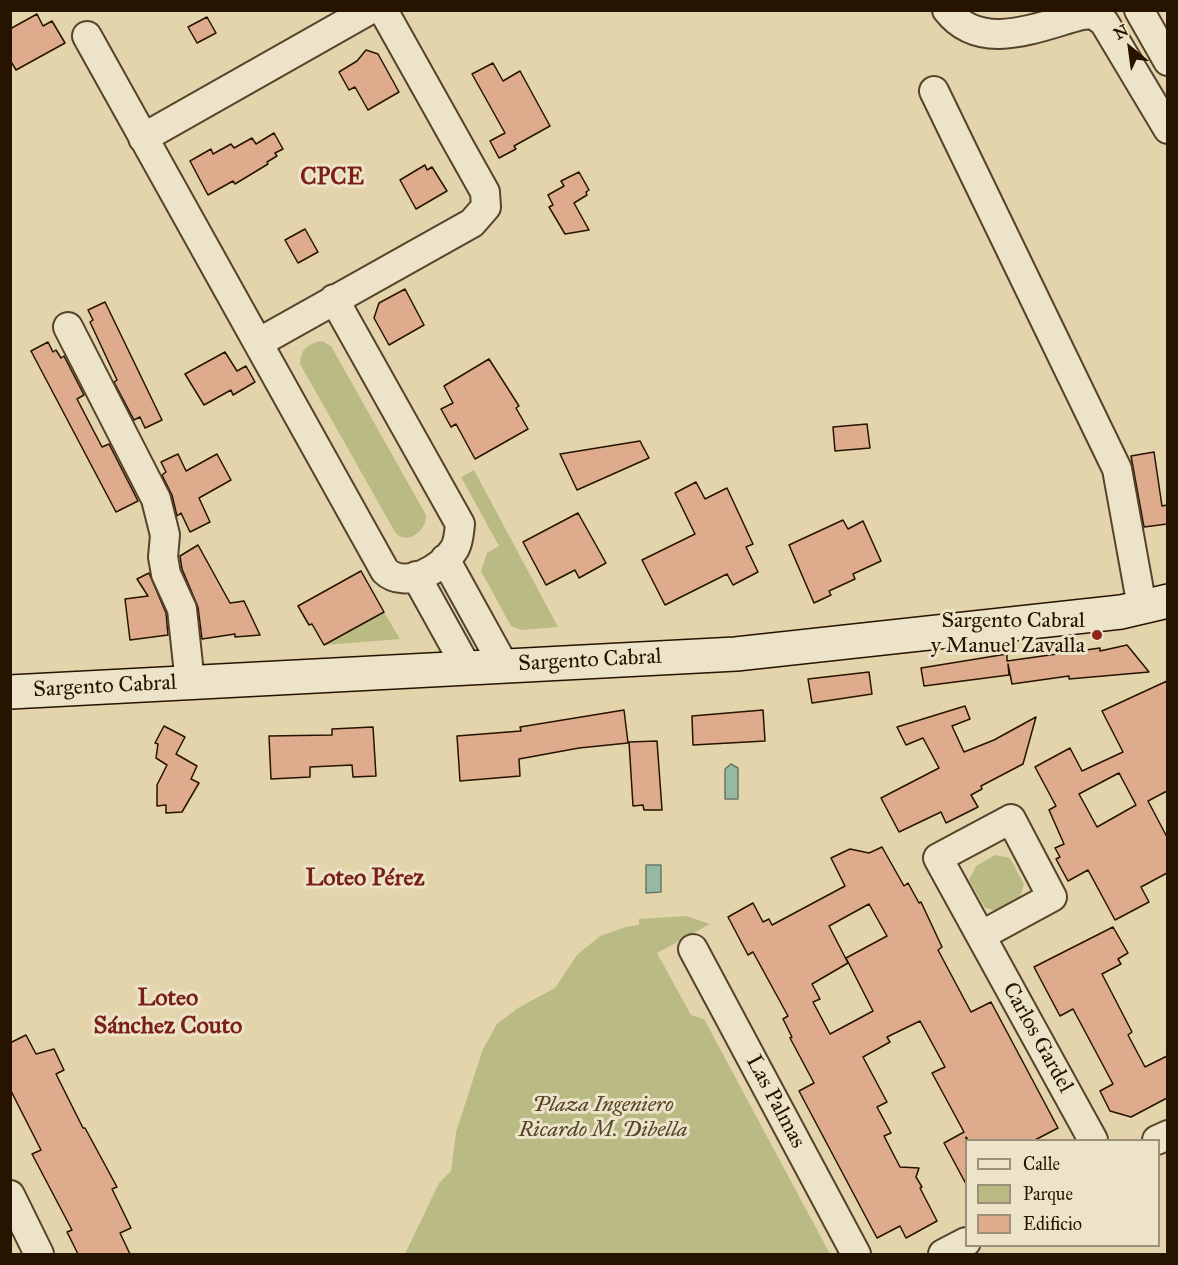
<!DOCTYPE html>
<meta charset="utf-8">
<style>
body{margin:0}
#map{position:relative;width:1178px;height:1265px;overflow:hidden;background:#e3d4ab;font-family:"IM FELL Great Primer",serif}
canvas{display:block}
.frame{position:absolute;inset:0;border:12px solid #261300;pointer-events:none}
.legend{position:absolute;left:965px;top:1139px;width:195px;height:108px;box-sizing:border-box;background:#ede3c8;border:2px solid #9d9078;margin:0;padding:8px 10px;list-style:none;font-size:18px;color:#261300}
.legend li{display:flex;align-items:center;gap:12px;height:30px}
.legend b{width:30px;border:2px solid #9d9078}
.north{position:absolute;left:1100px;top:18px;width:60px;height:60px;-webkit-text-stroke:4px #ede3c8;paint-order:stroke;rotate:331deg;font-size:16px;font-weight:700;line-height:24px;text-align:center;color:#261300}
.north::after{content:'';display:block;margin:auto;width:21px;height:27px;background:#261300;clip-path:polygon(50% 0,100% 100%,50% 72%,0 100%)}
</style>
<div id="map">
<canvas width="1178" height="1265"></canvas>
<div class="frame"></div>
<ul class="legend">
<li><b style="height:8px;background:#ede3c8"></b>Calle</li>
<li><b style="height:16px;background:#babb84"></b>Parque</li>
<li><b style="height:16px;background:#deac8c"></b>Edificio</li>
</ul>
<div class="north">N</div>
</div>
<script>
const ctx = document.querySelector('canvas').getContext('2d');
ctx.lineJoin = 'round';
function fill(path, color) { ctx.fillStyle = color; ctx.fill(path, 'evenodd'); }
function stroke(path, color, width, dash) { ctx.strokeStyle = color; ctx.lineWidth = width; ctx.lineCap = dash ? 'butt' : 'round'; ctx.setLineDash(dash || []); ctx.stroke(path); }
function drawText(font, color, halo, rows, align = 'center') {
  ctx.font = font + ' "IM FELL Great Primer",serif'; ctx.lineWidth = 6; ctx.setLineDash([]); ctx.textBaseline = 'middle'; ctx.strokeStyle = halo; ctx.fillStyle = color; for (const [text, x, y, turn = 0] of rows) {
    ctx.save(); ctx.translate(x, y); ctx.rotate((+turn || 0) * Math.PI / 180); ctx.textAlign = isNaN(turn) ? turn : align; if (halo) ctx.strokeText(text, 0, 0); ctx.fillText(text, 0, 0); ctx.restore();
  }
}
const green = new Path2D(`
 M 322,341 L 331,346 L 426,515 C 427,530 407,547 395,532 L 300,364 C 300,350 308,343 322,341 Z
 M 474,470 L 558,627 L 521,630 L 511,626 L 481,571 L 487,553 L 499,546 L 461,477 Z
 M 384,612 L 400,639 L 324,645 Z
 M 995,855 L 1010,858 L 1024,884 L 1019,900 L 999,911 L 985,908 L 969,880 L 976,866 Z
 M 686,916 L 710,924 L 657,953 L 691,1015 L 704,1019 L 830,1254 L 405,1254 L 439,1183 L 451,1171 L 456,1132 L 483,1049 L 497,1024 L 518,1008 L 555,988 L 577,955 L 600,936 L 626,927 L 639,925 L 639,919 Z`);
const water = new Path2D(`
 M 731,764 L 738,768 L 738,799 L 725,799 L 725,769 Z
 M 646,865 L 661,865 L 661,892 L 646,893 Z`);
const building = new Path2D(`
 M 37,14 L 43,26 L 52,21 L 65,43 L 16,70 L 10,60 L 10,29 Z
 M 207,17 L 216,33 L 197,43 L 188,27 Z
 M 366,50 L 378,54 L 399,92 L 368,110 L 355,87 L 349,90 L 339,72 L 357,61 Z
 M 493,63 L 503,81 L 520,71 L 550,126 L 514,146 L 516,149 L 499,158 L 490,141 L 505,133 L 472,74 Z
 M 274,133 L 283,149 L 275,153 L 277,156 L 267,162 L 268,164 L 235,184 L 233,181 L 208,195 L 190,161 L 211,149 L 213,154 L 231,144 L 234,148 L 252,138 L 256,144 Z
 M 425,165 L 427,170 L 432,167 L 447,191 L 416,209 L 400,180 Z
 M 579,172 L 589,190 L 586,192 L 587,195 L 574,203 L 589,230 L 565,234 L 549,207 L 553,205 L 548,195 L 564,186 L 561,181 Z
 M 305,229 L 318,252 L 298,263 L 285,240 Z
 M 405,289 L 424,325 L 389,345 L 374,318 L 379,303 Z
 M 105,302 L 162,420 L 145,428 L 140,417 L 134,420 L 114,382 L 117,380 L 90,322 L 93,320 L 88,310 Z
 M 48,342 L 53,352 L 56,350 L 61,358 L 64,356 L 84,395 L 77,399 L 102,447 L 109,444 L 138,501 L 116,512 L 31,351 Z
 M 225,352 L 237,371 L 246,366 L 255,382 L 233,395 L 231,390 L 204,405 L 185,374 Z
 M 489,359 L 519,406 L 516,408 L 528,429 L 475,459 L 456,424 L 451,427 L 441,409 L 453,403 L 444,386 Z
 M 867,424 L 870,448 L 835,451 L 833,427 Z
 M 640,441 L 649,458 L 577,490 L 560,454 Z
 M 1154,452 L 1162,506 L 1167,505 L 1167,524 L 1144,527 L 1131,456 Z
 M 178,454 L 186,471 L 217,454 L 231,480 L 199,498 L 210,522 L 190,532 L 181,513 L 177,516 L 172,495 L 162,475 L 166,472 L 161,462 Z
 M 696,482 L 705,499 L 727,488 L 753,544 L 746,547 L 758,572 L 733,585 L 727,574 L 665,605 L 642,560 L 695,534 L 675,493 Z
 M 578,513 L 606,563 L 579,578 L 575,570 L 546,585 L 523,542 Z
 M 843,520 L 848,529 L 863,521 L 881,561 L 853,574 L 855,579 L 829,591 L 831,595 L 814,603 L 789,545 Z
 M 198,545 L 230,603 L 244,601 L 260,635 L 235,637 L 235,634 L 202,639 L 198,607 L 182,569 L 180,556 Z
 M 361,571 L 384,612 L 324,645 L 312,624 L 309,625 L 298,606 Z
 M 149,573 L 166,613 L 168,635 L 130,640 L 125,599 L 148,596 L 137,579 Z
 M 1127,645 L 1149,672 L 1069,679 L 1069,676 L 1012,684 L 1008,664 L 1009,675 L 924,686 L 921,668 L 1007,654 L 1007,661 L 1100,648 L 1100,651 Z
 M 869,672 L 872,694 L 812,703 L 808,679 Z
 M 1167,681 L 1167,791 L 1148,801 L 1167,837 L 1167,873 L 1141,887 L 1149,902 L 1115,920 L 1088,870 L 1068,881 L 1056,859 L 1060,857 L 1055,848 L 1064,844 L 1049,810 L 1056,806 L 1035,767 L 1070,748 L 1082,771 L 1123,752 L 1102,711 ZM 1119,773 L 1136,805 L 1097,827 L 1079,794 Z
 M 965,706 L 970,719 L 952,726 L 964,752 L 994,740 L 1036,717 L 1023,764 L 981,786 L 982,789 L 971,795 L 978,807 L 946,823 L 941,812 L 899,832 L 881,798 L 939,768 L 923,738 L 906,745 L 897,727 Z
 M 624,710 L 628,743 L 579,748 L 519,759 L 520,776 L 460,781 L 457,736 L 521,731 L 520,727 Z
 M 763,710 L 765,741 L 693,745 L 692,716 Z
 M 164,726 L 185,737 L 176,754 L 197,766 L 191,779 L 199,783 L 182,812 L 166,813 L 166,805 L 157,806 L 157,785 L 167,765 L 156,758 L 158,744 L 155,743 Z
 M 373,727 L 376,776 L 353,777 L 352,765 L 310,767 L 310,777 L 271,779 L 269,736 L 332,735 L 332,729 Z
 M 657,741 L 662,810 L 644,810 L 643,805 L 633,806 L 629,742 Z
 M 882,847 L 904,886 L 908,883 L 919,903 L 921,902 L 942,947 L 938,950 L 971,1012 L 991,1002 L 1058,1128 L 1035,1140 L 968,1140 L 966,1137 L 966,1184 L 944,1143 L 964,1132 L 932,1073 L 945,1067 L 920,1021 L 887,1037 L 890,1042 L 863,1057 L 887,1102 L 877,1107 L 891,1133 L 884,1136 L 900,1167 L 919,1168 L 916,1177 L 922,1187 L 920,1188 L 937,1221 L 906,1238 L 900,1226 L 877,1238 L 799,1091 L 814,1083 L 790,1038 L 792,1037 L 783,1019 L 788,1016 L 753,952 L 748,955 L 728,917 L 753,903 L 763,922 L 769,919 L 772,925 L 845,886 L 831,858 L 850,849 L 869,853 ZM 869,904 L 887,936 L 846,958 L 873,1011 L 830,1034 L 813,1002 L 820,999 L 812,984 L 848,963 L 829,926 Z
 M 1113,927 L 1128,953 L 1118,959 L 1121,964 L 1102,974 L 1132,1032 L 1128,1035 L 1145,1067 L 1167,1056 L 1167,1098 L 1131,1117 L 1110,1111 L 1100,1091 L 1113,1084 L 1073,1009 L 1060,1016 L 1034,967 Z
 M 26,1035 L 36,1054 L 54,1049 L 64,1070 L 56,1074 L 83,1128 L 85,1128 L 117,1187 L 112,1189 L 131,1228 L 120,1233 L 130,1254 L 78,1254 L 67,1232 L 72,1230 L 32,1154 L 41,1150 L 10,1089 L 10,1043 Z`);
const street = new Path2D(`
 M 947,10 C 981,54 1039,26 1082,15 L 1093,14 L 1104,22 L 1168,129
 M 1139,10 L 1168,61
 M 87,36 L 385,571 C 405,590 443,569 455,548 C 459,540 459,532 460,524 L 334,299
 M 934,91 L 1117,469 L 1142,607
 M 143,138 L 369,10
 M 68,327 L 156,499 L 165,535 L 163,557 L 166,574 L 182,609 L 190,683
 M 258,343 L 472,223 L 486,207 L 485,192 L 383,10
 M 445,559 L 504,666
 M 416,576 L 467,668
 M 982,935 L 1052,897 L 1011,819 L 938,858 L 1093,1140
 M 693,949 L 856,1254
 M 1157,1140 L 1168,1135
 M 10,1195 L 39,1254
 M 943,1254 L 966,1242`);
const secondary = new Path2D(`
 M 10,692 L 736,654 L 1121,612 L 1168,601`);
const markers = [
 [1097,635,6,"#8f2418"]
];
const poiNames = [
 ["Sargento Cabral",1085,622],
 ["y Manuel Zavalla",1085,647]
];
const streetNames = [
 ["Sargento Cabral",590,661,-3],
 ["Sargento Cabral",105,687,-3],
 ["Carlos Gardel",1037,1038,61],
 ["Las Palmas",775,1102,62]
];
const parkNames = [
 ["Plaza Ingeniero",603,1106],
 ["Ricardo M. Dibella",603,1131]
];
const neighbourhoodNames = [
 ["CPCE",332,178],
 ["Loteo Pérez",365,879],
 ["Loteo",168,999],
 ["Sánchez Couto",168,1027]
];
fill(green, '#babb84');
fill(water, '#96b9a4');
stroke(water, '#697762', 1.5);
fill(building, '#deac8c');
stroke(building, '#261300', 1.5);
stroke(street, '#55432b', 32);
stroke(secondary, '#261300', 36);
stroke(street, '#ede3c8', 28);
stroke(secondary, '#ede3c8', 33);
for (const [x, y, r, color] of markers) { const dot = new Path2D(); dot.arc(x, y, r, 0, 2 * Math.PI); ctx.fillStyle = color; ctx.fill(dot); stroke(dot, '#ede3c8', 2); }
drawText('22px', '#261300', '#ede3c8', poiNames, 'right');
drawText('22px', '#261300', '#ede3c8', streetNames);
drawText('italic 22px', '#524528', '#ede3c8', parkNames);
drawText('bold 24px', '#7a1f14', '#ede3c8', neighbourhoodNames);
</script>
